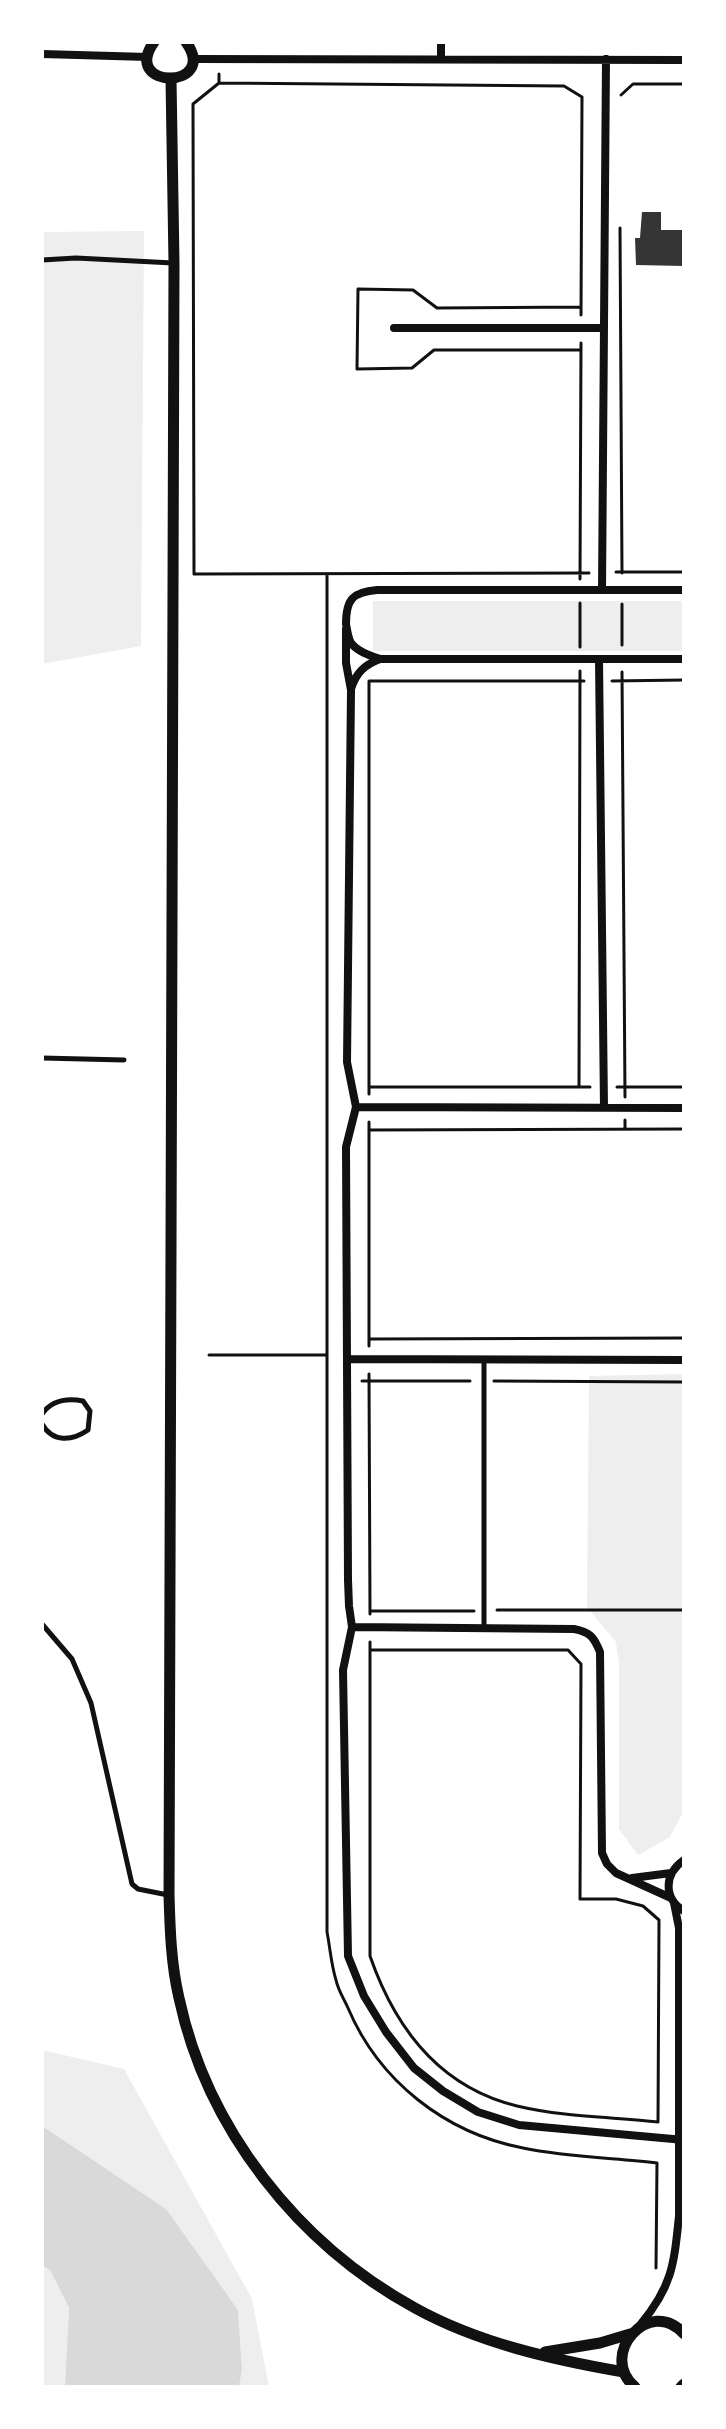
<!DOCTYPE html>
<style>
body{margin:0}
#map{position:relative;width:726px;height:2429px;overflow:hidden;background:#fff;font-family:"Source Sans 3",sans-serif}
canvas{display:block}
.frame{position:absolute;inset:0;border:44px solid #fff;pointer-events:none}
</style>
<div id="map">
<canvas width="726" height="2429"></canvas>
<div class="frame"></div>
</div>
<script>
const ctx = document.querySelector('canvas').getContext('2d');
ctx.lineJoin = 'round';
function fill(path, color) { ctx.fillStyle = color; ctx.fill(path, 'evenodd'); }
function stroke(path, color, width, dash) { ctx.strokeStyle = color; ctx.lineWidth = width; ctx.lineCap = dash ? 'butt' : 'round'; ctx.setLineDash(dash || []); ctx.stroke(path); }
const green = new Path2D(`
 M 144,231 L 141,646 L 42,664 L 42,232 Z
 M 373,601 L 684,601 L 684,651 L 373,651 Z
 M 684,1374 L 684,1810 L 670,1837 L 638,1855 L 619,1829 L 619,1664 L 616,1642 L 587,1607 L 589,1376 Z
 M 42,2050 L 124,2069 L 252,2299 L 269,2387 L 239,2387 L 242,2369 L 238,2310 L 101,2167 L 42,2126 Z
 M 42,2265 L 50,2270 L 69,2308 L 65,2387 L 42,2387 Z`);
const water = new Path2D(`
 M 42,2126 L 166,2209 L 238,2310 L 242,2369 L 239,2387 L 65,2387 L 69,2308 L 50,2270 L 42,2265 Z`);
const building = new Path2D(`
 M 642,212 L 661,212 L 661,230 L 684,230 L 684,266 L 636,265 L 635,238 L 640,238 Z`);
const path = new Path2D(`
 M 219,74 L 219,83 L 193,104 L 194,574 L 589,573
 M 219,83 L 564,86 L 582,97 L 581,315
 M 621,95 L 633,84 L 684,84
 M 620,228 L 622,573
 M 581,307 L 437,308 L 413,290 L 358,289 L 357,369 L 412,368 L 434,350 L 581,350
 M 616,572 L 684,572
 M 327,574 L 327,1932 C 330,1947 331,1964 336,1980 C 338,1990 344,1999 348,2008 C 379,2081 445,2133 523,2148 C 566,2157 613,2158 657,2163 L 656,2268
 M 580,579 L 581,343
 M 622,604 L 622,645
 M 580,647 L 580,603
 M 622,672 L 625,1097
 M 612,681 L 684,680
 M 369,1087 L 590,1087
 M 579,1087 L 580,671
 M 617,1087 L 684,1087
 M 369,1094 L 369,681 L 584,681
 M 625,1120 L 625,1129
 M 369,1122 L 369,1346
 M 369,1130 L 684,1129
 M 369,1339 L 684,1338
 M 209,1355 L 327,1355
 M 369,1374 L 370,1614
 M 362,1381 L 470,1381
 M 494,1381 L 684,1382
 M 497,1610 L 684,1610
 M 370,1611 L 474,1611
 M 370,1642 L 370,1956 C 395,2028 439,2087 517,2106 C 563,2117 612,2117 658,2122 L 659,1920 L 643,1906 L 616,1899 L 580,1899 L 581,1664 L 568,1650 L 370,1650`);
const service = new Path2D(`
 M 42,260 L 76,258 L 173,263
 M 42,1058 L 124,1060
 M 484,1359 L 484,1628
 M 42,1414 C 52,1400 67,1398 83,1401 L 90,1411 L 88,1430 C 72,1441 53,1443 42,1424
 M 42,1624 L 72,1659 L 91,1703 L 132,1884 L 138,1889 L 168,1895`);
const minor = new Path2D(`
 M 441,42 L 441,58
 M 42,54 L 148,57
 M 192,59 L 684,60
 M 394,328 L 604,328
 M 602,590 L 606,59
 M 684,590 L 377,590 C 353,592 346,599 346,624 C 347,629 348,638 351,643 C 358,652 371,656 380,659 L 684,659
 M 346,629 L 346,663 L 351,690 L 347,1062 L 356,1107 L 346,1147 L 348,1580 L 349,1606 L 352,1627 L 343,1670 L 348,1956 L 364,1996 L 386,2032 L 414,2068 L 443,2091 L 478,2112 L 519,2125 L 684,2140
 M 599,659 L 604,1108
 M 351,689 C 356,673 364,665 380,659
 M 356,1107 L 684,1108
 M 348,1359 L 684,1360
 M 352,1627 L 574,1629 C 590,1632 594,1637 600,1652 L 602,1853 L 607,1864 L 616,1873 L 671,1898
 M 684,1860 C 664,1874 663,1898 684,1911
 M 632,1878 L 671,1873
 M 640,2325 C 672,2287 674,2265 679,2216 L 679,1928 L 674,1903`);
const tertiary = new Path2D(`
 M 154,42 C 120,90 220,90 186,42
 M 171,79 L 174,263 L 169,1895 C 170,1929 171,1964 179,1998 C 207,2129 298,2244 415,2308 C 478,2343 554,2360 624,2372
 M 545,2352 L 600,2343 L 630,2334
 M 635,2387 C 597,2355 650,2295 684,2334
 M 681,2387 L 684,2384`);
fill(green, '#eee');
fill(water, '#d9d9d9');
fill(building, '#353535');
stroke(path, '#111', 3);
stroke(service, '#111', 5);
stroke(minor, '#111', 8);
stroke(tertiary, '#111', 11);
</script>
